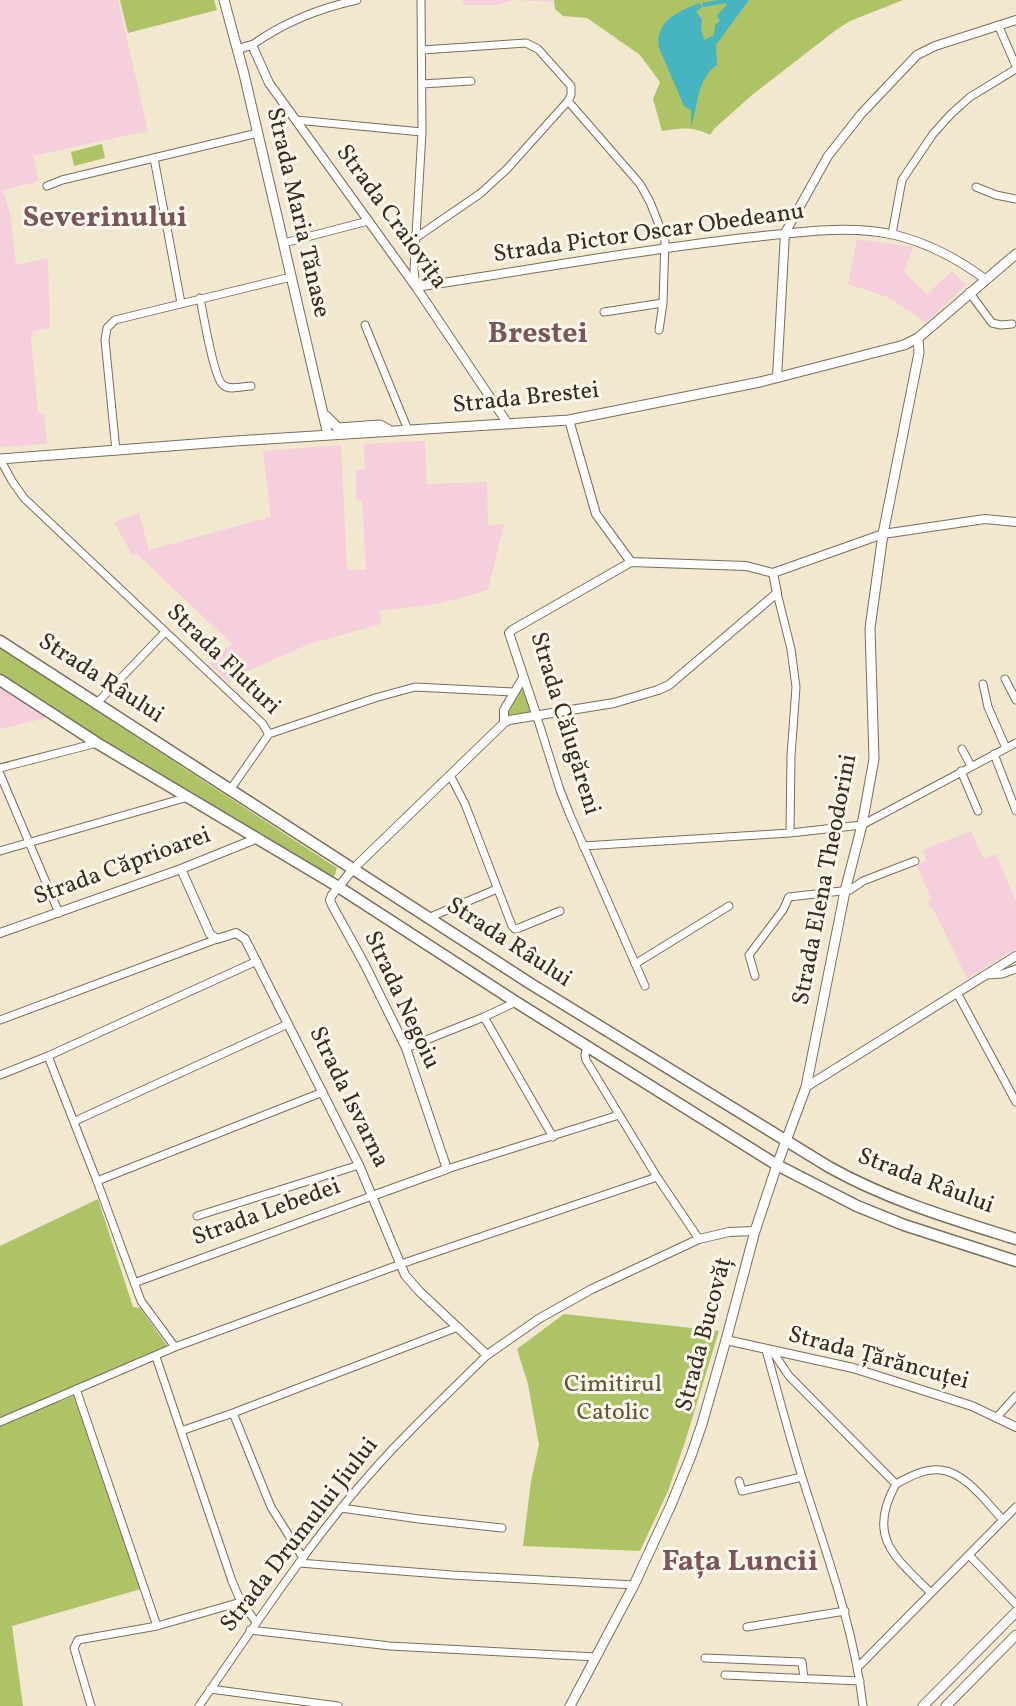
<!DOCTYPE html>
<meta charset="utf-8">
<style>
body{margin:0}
canvas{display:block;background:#f2e8cf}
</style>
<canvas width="1016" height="1706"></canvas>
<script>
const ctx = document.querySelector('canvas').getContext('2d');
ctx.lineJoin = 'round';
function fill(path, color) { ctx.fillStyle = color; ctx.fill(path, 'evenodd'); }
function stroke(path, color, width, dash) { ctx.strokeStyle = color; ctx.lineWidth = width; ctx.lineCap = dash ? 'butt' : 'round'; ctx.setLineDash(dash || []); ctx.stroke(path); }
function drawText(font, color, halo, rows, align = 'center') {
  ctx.font = font + ' Vollkorn,serif'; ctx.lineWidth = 6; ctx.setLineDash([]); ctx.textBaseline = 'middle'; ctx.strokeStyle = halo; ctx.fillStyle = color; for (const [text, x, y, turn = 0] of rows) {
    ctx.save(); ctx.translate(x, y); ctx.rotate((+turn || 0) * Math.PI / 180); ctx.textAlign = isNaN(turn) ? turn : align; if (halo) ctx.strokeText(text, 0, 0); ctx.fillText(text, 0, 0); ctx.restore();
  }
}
const built = new Path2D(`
 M 0,0 L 118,0 L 148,131 L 33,156 L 39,181 L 3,190 L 11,218 L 16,265 L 48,258 L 50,328 L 33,331 L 31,339 L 38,413 L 44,413 L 47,444 L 0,447 Z
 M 463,0 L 554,0 L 554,2 L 514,0 L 497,5 L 462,5 Z
 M 857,239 L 913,247 L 904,272 L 927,294 L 952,271 L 966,285 L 926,323 L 890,298 L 848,284 Z
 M 421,441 L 425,441 L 427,484 L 487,482 L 488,525 L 504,524 L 488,590 L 442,603 L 380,611 L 381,624 L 309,644 L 241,674 L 229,683 L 209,663 L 232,644 L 137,554 L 132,555 L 114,522 L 139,513 L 149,550 L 271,517 L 263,451 L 341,445 L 347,570 L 366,570 L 362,500 L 356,500 L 356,470 L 365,469 L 364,444 Z
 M 0,684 L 50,717 L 0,729 Z
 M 971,831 L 984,859 L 996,854 L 1016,902 L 1016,949 L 967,979 L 933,908 L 929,908 L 928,901 L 931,899 L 917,865 L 926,860 L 923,850 Z`);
const green = new Path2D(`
 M 120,0 L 214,0 L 217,10 L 128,33 Z
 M 554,0 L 903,0 L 850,21 L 836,30 L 752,95 L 715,128 L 710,135 C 693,126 680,128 662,131 L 653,99 L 660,82 L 640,55 L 587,18 L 563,16 L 555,9 Z
 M 102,144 L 105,158 L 74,166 L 71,152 Z
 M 0,648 L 337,868 L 335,875 L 332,878 L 174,786 L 0,673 Z
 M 522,689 L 525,691 L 532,712 L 509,715 L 506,712 L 520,690 Z
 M 98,1199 L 133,1307 L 140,1308 L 168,1347 L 0,1419 L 0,1246 Z
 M 564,1314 L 719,1331 L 684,1445 L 668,1491 L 640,1551 L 523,1546 L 531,1481 L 539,1445 L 528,1384 L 517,1349 Z
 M 74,1396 L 141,1589 L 12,1626 L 23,1706 L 0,1706 L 0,1424 Z`);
const water = new Path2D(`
 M 717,0 L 749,0 L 716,45 L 717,65 C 697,78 698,106 691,127 L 691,110 L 684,106 L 659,48 C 654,21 679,11 700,3 L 702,7 L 696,12 L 702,19 L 701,29 L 704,40 L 714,35 L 715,25 L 720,21 L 717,15 L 726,6 L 727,3 L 703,7 L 702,3 Z`);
const minor = new Path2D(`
 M 999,27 L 1016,66
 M 252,45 C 283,23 320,8 357,0
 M 422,84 L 471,81
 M 568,101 L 640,184 L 650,202 L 665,240 L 663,303 L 659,330
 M 296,120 L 422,132
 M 154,158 L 181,303
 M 47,186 L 62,180 L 258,133
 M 976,187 L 996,195 L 1016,199
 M 892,234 L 902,180 L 933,134 L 951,114 L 970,97 L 1016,69
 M 417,237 L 481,193 L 507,169 L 568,101 L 571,95 L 571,86 L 538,49 L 526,43 L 422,50
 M 284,243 L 368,221
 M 416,287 L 414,270 L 422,132 L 421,0
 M 969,292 L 992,323 L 1001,325 L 1012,324
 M 200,298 C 203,313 214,379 223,385 C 230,391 243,386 251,386
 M 604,312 L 663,303
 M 365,325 L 408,430
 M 116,451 L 105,340 L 107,328 L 115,320 L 291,277
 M 0,459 L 12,481 L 24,498 L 262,723 L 269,734
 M 777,593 L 791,649 L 796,687 L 791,756 L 790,833
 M 1005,679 L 1016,700
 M 983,684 L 988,707 L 1006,748
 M 97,703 L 165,632
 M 537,717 L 560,790 L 570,815 L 645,986
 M 269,734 L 375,698 L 415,687 L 513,692
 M 962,749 L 971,766
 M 994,754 L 1016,811
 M 0,768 L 97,743
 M 961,771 L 978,811
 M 0,774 L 59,913
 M 450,775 L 465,804 L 512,926 L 515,929 L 519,928 L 560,911
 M 230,790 L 269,734
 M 583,846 L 790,833 L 862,825 L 1016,743
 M 0,851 L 188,797
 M 428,918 L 497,889
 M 635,964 L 729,906
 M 987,975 L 1002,974 L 1016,969
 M 755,976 L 749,955 L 783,910 L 789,897 L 850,890 L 863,881 L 915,861
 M 957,993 L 1016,1102
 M 484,1017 L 553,1137
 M 0,1020 L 217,939
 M 587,1046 L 585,1055 L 586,1060 L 657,1177 L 699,1239
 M 406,1048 L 484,1017 L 516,1002
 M 48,1056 L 97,1181 L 141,1301 L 175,1347
 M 0,1075 L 48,1056 L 257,961
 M 75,1121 L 288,1024
 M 447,1169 L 619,1115
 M 97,1181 L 323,1092
 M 197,1216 L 359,1165
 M 134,1283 L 372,1196
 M 766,1350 C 778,1393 789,1435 802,1477 C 826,1553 854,1627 863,1706
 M 773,1352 L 789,1376 L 896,1484
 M 156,1357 L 232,1581 L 241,1602 L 256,1622
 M 76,1389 L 157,1626
 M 233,1413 L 271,1507 L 303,1558
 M 997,1417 L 1016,1396
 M 0,1422 L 175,1347 L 401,1264 L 657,1177
 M 181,1431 L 233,1413 L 458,1327
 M 739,1481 L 742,1491 L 802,1477
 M 896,1484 C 866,1537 895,1557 931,1593
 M 896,1484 C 909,1477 925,1468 941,1470 C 966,1473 986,1502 1003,1520
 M 341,1508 L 419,1519 L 502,1528
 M 969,1555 L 1016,1604
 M 299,1563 L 452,1575 L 634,1585
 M 747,1627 L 845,1611
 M 250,1630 L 390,1646 L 596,1657
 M 705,1658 L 802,1662 L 804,1678
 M 858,1667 L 1016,1507
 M 725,1675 L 860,1681
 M 210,1689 L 338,1706
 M 91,1706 L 74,1648 L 78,1640 L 157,1626 L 241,1602
 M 199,1706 C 256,1624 311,1539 378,1465 C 412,1427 451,1391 487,1355`);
const tertiary = new Path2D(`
 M 238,49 L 252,45 L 269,83 L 416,287 L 508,424
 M 416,287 C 526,271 635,250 745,238 C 794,233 847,224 895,235 C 928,243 958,259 985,279
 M 777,378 L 785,233 L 828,156 L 861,114 L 917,55 L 935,46 L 1016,20
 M 569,420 L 596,514 L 631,562
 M 537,717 L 509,633 L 512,630 L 631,562 L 746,566 L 773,573
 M 504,723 L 504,710 L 523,678
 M 181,869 L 210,934 L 217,939 L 236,933 L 245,939 L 359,1165 L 405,1275 L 419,1291 L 487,1355 L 540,1318 L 592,1289 L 699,1239 L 729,1232 L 755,1231
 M 0,933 L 181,869 L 258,838
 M 806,1087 L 1016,956
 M 372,1196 L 447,1169 L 406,1048 L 365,965 L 332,905 L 330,900 L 332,895 L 353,869 L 504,723 L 509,720 L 614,703 L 658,690 L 669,685 L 777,593 L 773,573 L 883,534 L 985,519 L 1016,522
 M 726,1340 L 853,1368 L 972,1406 L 1016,1427`);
const secondary = new Path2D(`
 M 224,0 L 244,74 L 328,435
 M 326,416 L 338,428 L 380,425 L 389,430
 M 0,459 L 235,441 L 569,420 L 760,382 L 904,345 L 918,338 L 1016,254
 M 570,1706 L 634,1585 L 671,1505 L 691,1456 L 702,1424 L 726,1340 L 755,1231 L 777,1165 L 806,1087 L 845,891 L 862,825 L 874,759 L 870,628 L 883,534 L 919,353 L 918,338
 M 923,1706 L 1016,1612
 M 946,1706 L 1016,1635`);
const primary = new Path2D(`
 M 0,641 L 531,984 L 829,1167 C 888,1200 952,1219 1016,1239
 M 0,680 L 97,743 L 337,886 L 516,1002 L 777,1165 L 857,1206 L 904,1225 L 1016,1261`);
const streetNames = [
 ["Strada Maria Tănase",296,213,77],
 ["Strada Craiovița",390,218,54],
 ["Strada Pictor Oscar Obedeanu",649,235,-8],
 ["Strada Brestei",526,400,-6],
 ["Strada Fluturi",222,661,44],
 ["Strada Râului",100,680,33],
 ["Strada Călugăreni",563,724,73],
 ["Strada Căprioarei",123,868,-20],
 ["Strada Elena Theodorini",827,880,-79],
 ["Strada Râului",508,944,33],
 ["Strada Negoiu",400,1001,65],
 ["Strada Isvarna",347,1098,64],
 ["Strada Râului",925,1183,21],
 ["Strada Lebedei",267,1214,-20],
 ["Strada Bucovăț",706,1335,-75],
 ["Strada Țărăncuței",878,1360,15],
 ["Strada Drumului Jiului",301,1536,-52]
];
const parkNames = [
 ["Cimitirul",613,1387],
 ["Catolic",613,1415]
];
const districtNames = [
 ["Severinului",105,220],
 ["Brestei",538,336],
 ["Fața Luncii",740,1564]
];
fill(built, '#f5cfdb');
fill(green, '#aec266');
fill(water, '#46b5bf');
stroke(minor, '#7b6c5c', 9);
stroke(tertiary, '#7b6c5c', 10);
stroke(secondary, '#7b6c5c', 11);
stroke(primary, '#7b6c5c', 13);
stroke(minor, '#fff', 7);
stroke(tertiary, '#fff', 8);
stroke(secondary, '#fff', 9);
stroke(primary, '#fff', 10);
drawText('24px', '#3b2a1e', '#fbf7ec', streetNames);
drawText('24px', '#5e5834', '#fbf7ec', parkNames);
drawText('bold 30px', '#7b5559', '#fbf7ec', districtNames);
</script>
